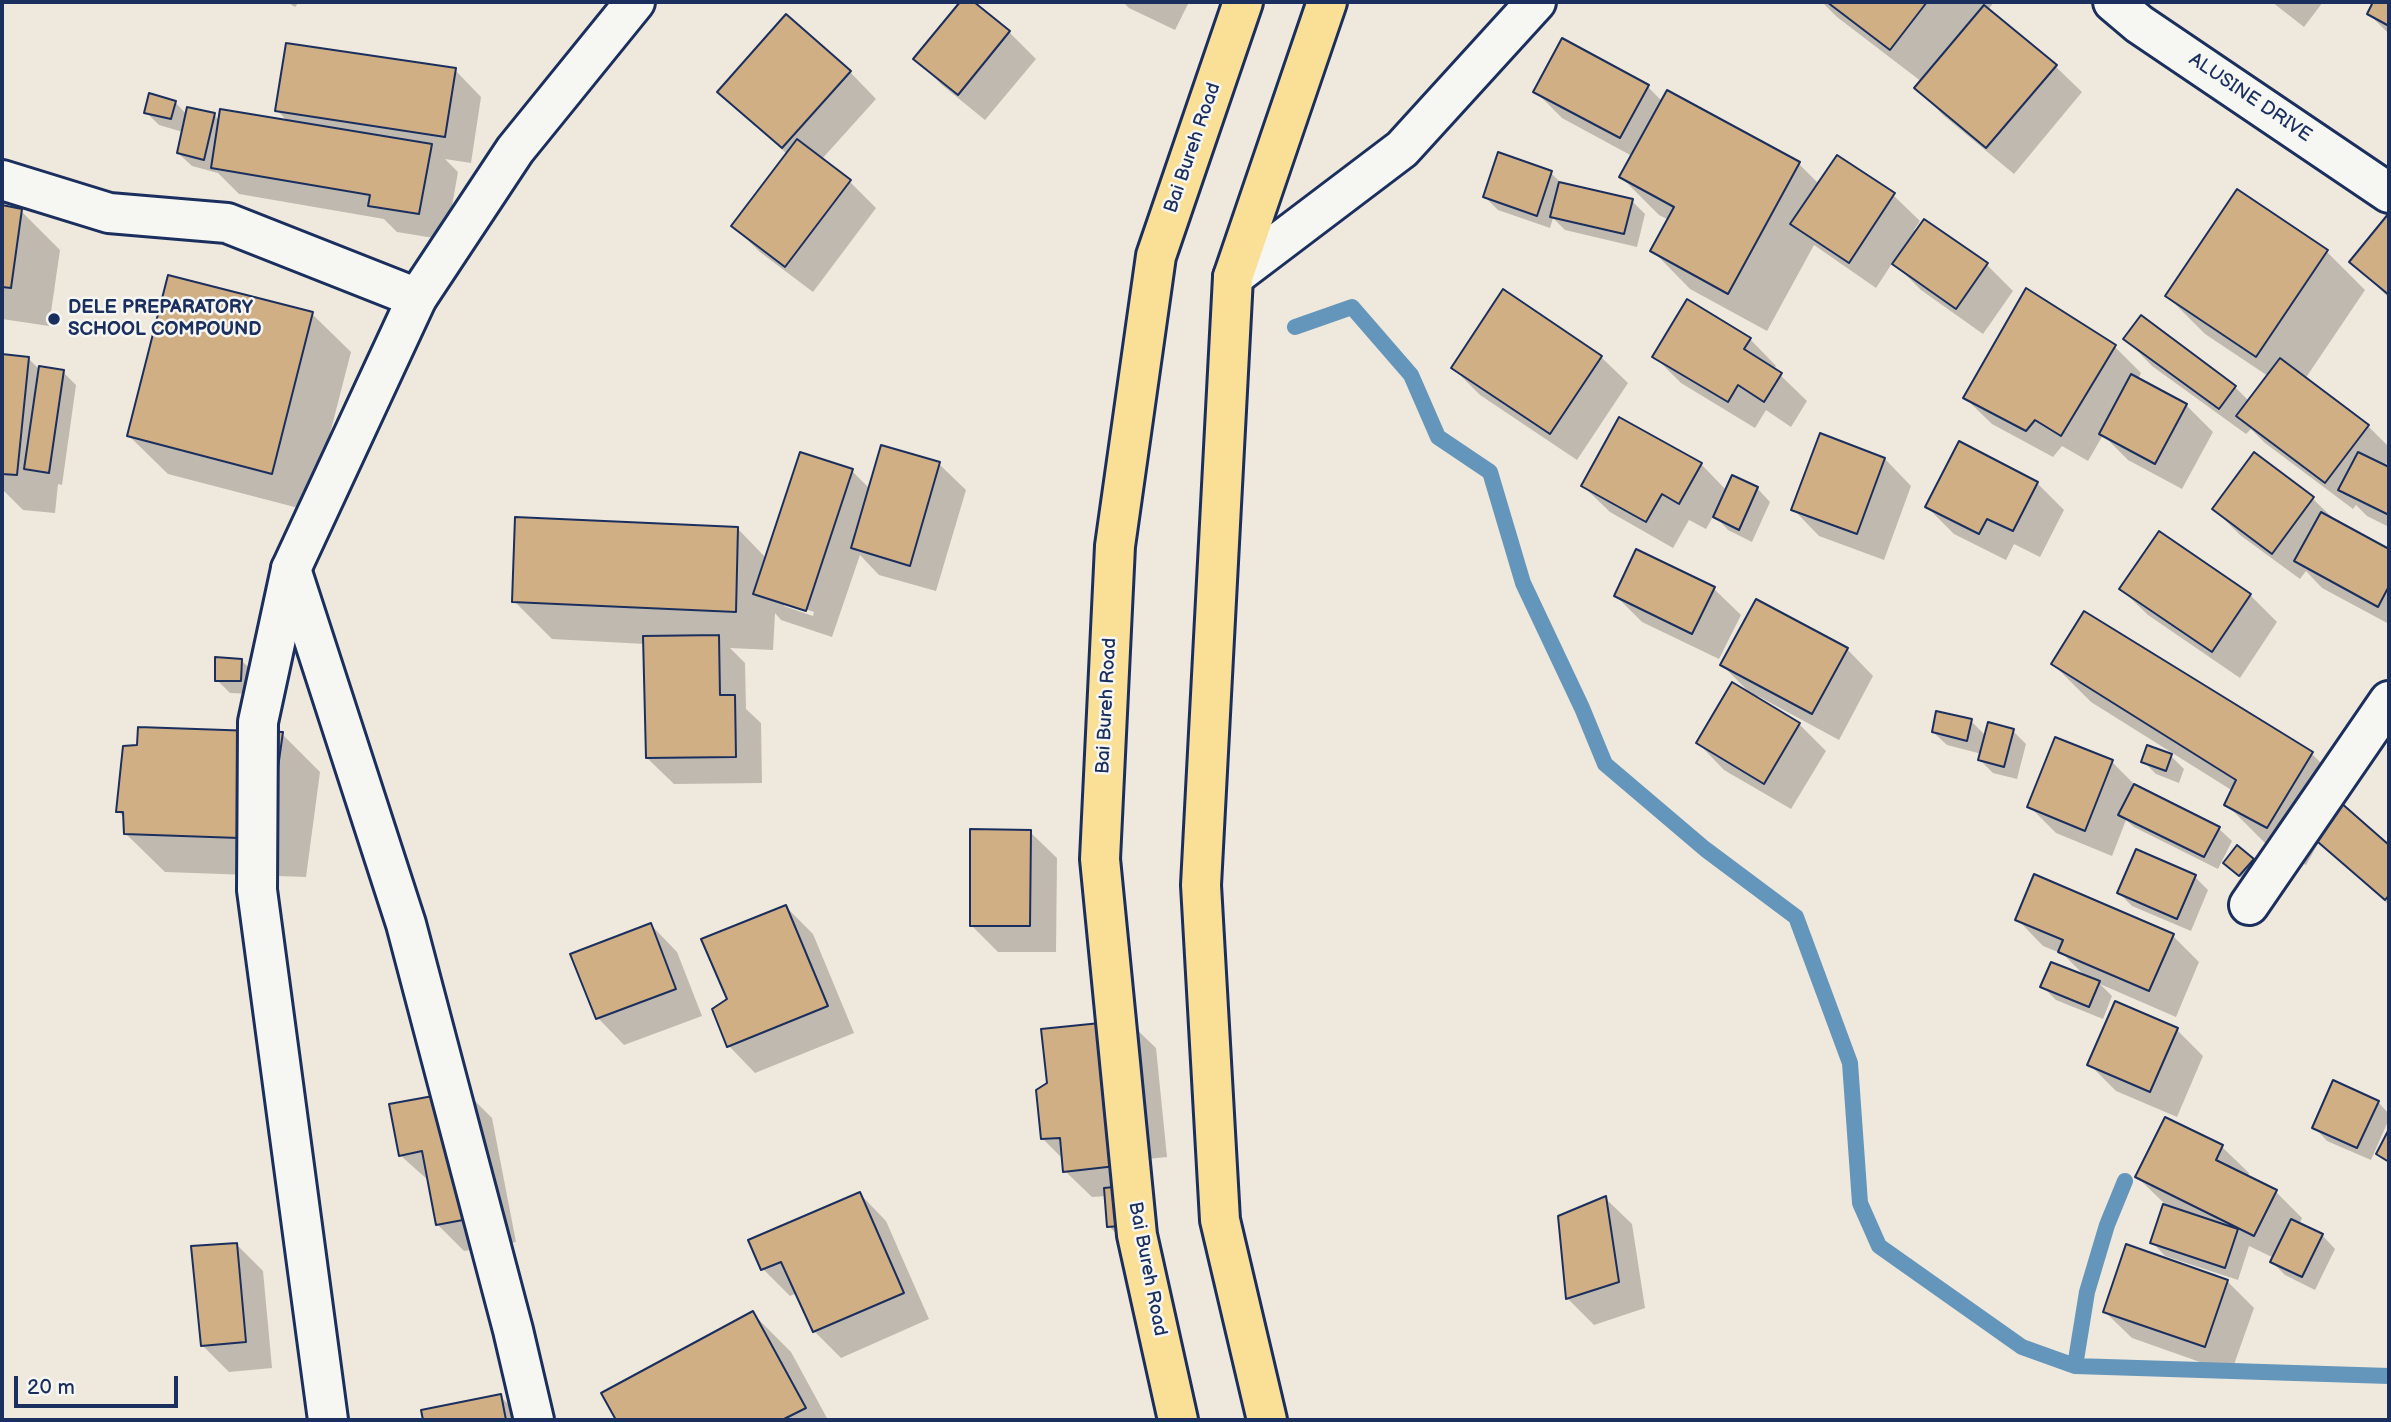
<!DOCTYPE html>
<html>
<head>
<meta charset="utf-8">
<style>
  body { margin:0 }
  #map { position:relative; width:2391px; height:1422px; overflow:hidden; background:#efe8dc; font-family:"Balsamiq Sans",sans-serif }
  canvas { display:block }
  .frame { position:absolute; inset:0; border:4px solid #1b2f5e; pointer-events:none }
  .scale { position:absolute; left:14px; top:1376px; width:164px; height:32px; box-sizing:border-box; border:4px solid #1b2f5e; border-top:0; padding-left:9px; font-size:21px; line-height:24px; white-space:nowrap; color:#1b2f5e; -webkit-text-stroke:5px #f6f6f2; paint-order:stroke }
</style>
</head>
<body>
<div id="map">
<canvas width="2391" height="1422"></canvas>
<div class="frame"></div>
<div class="scale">20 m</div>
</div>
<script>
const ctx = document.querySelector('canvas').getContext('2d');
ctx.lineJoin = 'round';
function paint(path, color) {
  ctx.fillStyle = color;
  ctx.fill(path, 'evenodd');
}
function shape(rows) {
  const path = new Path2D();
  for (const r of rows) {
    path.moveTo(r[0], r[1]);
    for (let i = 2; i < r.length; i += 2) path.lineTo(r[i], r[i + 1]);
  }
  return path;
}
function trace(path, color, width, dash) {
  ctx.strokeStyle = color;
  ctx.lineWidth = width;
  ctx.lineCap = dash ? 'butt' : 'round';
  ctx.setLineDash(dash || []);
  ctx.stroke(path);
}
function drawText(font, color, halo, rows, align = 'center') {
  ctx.font = font + ' "Balsamiq Sans",sans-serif';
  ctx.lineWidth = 5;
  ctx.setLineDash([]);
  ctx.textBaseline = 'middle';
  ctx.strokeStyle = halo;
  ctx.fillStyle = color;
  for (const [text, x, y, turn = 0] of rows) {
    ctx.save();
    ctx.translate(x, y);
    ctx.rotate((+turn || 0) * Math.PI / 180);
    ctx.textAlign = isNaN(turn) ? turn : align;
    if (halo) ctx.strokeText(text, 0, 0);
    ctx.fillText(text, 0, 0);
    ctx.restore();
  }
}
paint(shape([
  [287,2,299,2,295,7],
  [962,2,971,2,1009,32,1036,59,985,120,942,85,916,59],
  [1123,2,1189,2,1175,30,1129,8],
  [1822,2,1994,2,1988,10,2055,66,2082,92,2014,174,1943,115,1917,88,1922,82,1837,17],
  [2272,2,2323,2,2304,27],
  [2375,2,2389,2,2389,34,2369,14],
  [455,70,481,97,471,163,445,159,458,172,446,240,397,232,384,219,239,194,218,173,192,166,178,153,183,132,159,125,146,112,175,102,187,115,214,115,220,121,288,122,277,110],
  [850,72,876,99,821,160,850,182,876,208,813,292,760,252,733,226,787,154,720,92],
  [1648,87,1662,101,1799,164,1819,184,1893,195,1920,221,1914,230,1987,265,2013,291,1983,334,1921,290,1893,262,1876,288,1814,245,1767,331,1690,289,1652,250,1669,220,1659,215,1621,177,1632,156,1562,118,1535,91],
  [1551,173,1563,185,1632,201,1645,214,1637,247,1565,230,1553,218,1550,228,1498,210,1485,197],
  [2,207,21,211,60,250,49,326,2,319],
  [2389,215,2389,298,2351,261],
  [2327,252,2365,290,2305,379,2368,426,2389,447,2389,460,2384,467,2389,469,2389,527,2367,516,2356,505,2353,509,2265,443,2251,429,2246,434,2152,366,2126,339,2142,318,2235,387,2249,401,2268,376,2205,334,2167,296],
  [312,314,351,352,310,511,168,474,129,436],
  [1750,339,1776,366,1774,369,1807,401,1791,427,1766,410,1755,428,1681,383,1655,357],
  [2115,347,2141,373,2138,379,2186,405,2213,432,2182,489,2128,460,2103,435,2088,461,2062,446,2053,457,1992,424,1965,398],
  [2,356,28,358,40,370,63,372,76,385,62,485,58,484,55,513,23,510,2,489],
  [1601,357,1628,383,1577,460,1480,395,1453,368],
  [2254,455,2313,499,2338,523,2389,551,2389,624,2322,588,2306,571,2300,579,2240,535,2214,509],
  [1885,459,1911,486,1884,560,1819,536,1793,509],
  [939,464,966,490,936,591,879,575,860,555,832,637,781,620,775,613,773,650,730,648,745,663,746,709,761,723,762,783,674,784,647,758,645,644,552,639,514,601,738,529,766,558,852,471,870,489],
  [784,602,814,612,813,616,784,606],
  [1701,464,1727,491,1757,488,1770,502,1752,542,1728,530,1714,515,1706,529,1689,520,1673,548,1610,512,1583,486],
  [2037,483,2064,510,2040,557,2014,544,2006,560,1954,534,1927,507],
  [2159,534,2250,595,2277,622,2240,678,2148,615,2121,589],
  [1714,589,1741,615,1719,659,1642,622,1616,596],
  [1847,649,1873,676,1839,740,1758,696,1756,699,1799,724,1826,751,1791,809,1724,770,1698,743,1753,696,1722,665],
  [242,661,255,674,254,694,230,693,217,680],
  [2053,664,2311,753,2350,792,2341,806,2389,847,2389,905,2319,842,2306,865,2265,843,2226,804,2233,791,2091,702],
  [1971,721,1986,736,2013,731,2026,744,2017,779,1993,773,1980,760,1982,754,1947,745,1933,732],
  [282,734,320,772,306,877,165,872,126,834,125,818,118,811],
  [2056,740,2112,762,2138,788,2218,828,2232,841,2218,869,2134,827,2126,820,2112,856,2056,833,2029,806],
  [2171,756,2184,769,2179,783,2156,774,2143,761],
  [1030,832,1057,858,1056,952,998,952,971,925],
  [2253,860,2266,873,2253,888,2225,863],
  [2195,877,2208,890,2191,931,2132,906,2119,893],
  [786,907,813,934,854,1033,755,1073,729,1046,729,999],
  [2017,919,2173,936,2199,962,2176,1017,2100,984,2112,996,2103,1019,2056,1000,2043,987,2087,978,2063,954,2043,946],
  [651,925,677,952,702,1016,624,1045,598,1018,573,955],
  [1129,1022,1156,1048,1167,1157,1148,1159,1148,1191,1155,1199,1159,1236,1122,1240,1109,1226,1107,1196,1092,1197,1065,1171,1064,1160,1043,1139,1049,1084],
  [2177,1030,2203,1056,2177,1117,2116,1091,2090,1065],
  [466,1092,492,1118,516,1242,464,1251,437,1224,429,1181,400,1155],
  [2378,1102,2389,1114,2389,1119,2371,1160,2327,1141,2314,1127],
  [2222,1147,2249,1173,2247,1178,2276,1192,2302,1218,2300,1223,2322,1235,2335,1249,2315,1290,2285,1275,2272,1262,2274,1258,2249,1246,2238,1280,2165,1256,2152,1242,2165,1204,2137,1177],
  [860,1194,886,1221,929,1319,841,1358,814,1331,797,1293,790,1296,763,1269],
  [1605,1198,1632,1224,1645,1308,1594,1325,1567,1298],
  [236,1244,263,1271,272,1368,229,1372,202,1345],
  [2227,1281,2254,1308,2231,1373,2132,1338,2105,1312],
  [753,1314,791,1352,828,1420,618,1420,604,1394],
  [500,1396,524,1420,425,1420,423,1411]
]), '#0003');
trace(shape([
  [1295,327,1352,307,1411,375,1438,437,1490,472,1523,583,1582,708,1605,764,1705,849,1796,917,1850,1063,1860,1203,1879,1246,2022,1347,2075,1366,2389,1376],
  [2075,1366,2087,1292,2107,1225,2125,1181]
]), '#6495ba', 16);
const building = shape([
  [960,2,974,2,1010,31,958,95,913,59,960,2],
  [1827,2,1927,2,1890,50,1827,2],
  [2373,2,2389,2,2389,26,2367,14,2373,2],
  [1984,5,2057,65,1986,148,1914,88,1984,5],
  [786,14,851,71,782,148,717,92,786,14],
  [1562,38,1649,85,1620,138,1533,92,1562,38],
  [286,43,456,68,445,137,275,111,286,43],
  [1667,90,1800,162,1728,294,1650,251,1674,207,1619,177,1667,90],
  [149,93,176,101,171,119,144,113,149,93],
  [187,107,215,113,204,160,177,153,187,107],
  [220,109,432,144,419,214,368,206,370,195,211,168,220,109],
  [797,139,851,180,785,267,731,226,797,139],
  [1498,152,1552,171,1537,216,1483,197,1498,152],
  [1837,155,1895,193,1849,263,1790,224,1837,155],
  [1559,182,1633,199,1624,234,1550,217,1559,182],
  [2237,189,2328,250,2256,357,2165,296,2237,189],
  [2,205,22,209,11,288,2,287,2,205],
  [2389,213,2389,295,2349,262,2389,213],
  [1924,219,1988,263,1956,309,1892,264,1924,219],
  [168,275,313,312,272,474,127,436,168,275],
  [2026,288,2116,345,2061,436,2035,420,2026,431,1963,398,2026,288],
  [1503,289,1602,356,1550,434,1451,368,1503,289],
  [1687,299,1751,338,1744,349,1782,373,1764,402,1738,385,1728,402,1652,357,1687,299],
  [2141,315,2236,386,2219,409,2123,339,2141,315],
  [2,354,29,357,17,475,2,474,2,354],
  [2280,358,2369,425,2325,483,2236,416,2280,358],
  [39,366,64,370,49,473,24,469,39,366],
  [2131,374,2187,404,2155,464,2099,434,2131,374],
  [1619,417,1702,463,1679,504,1662,494,1646,522,1581,486,1619,417],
  [1820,433,1885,458,1857,534,1791,510,1820,433],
  [1959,441,2038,482,2013,531,1987,519,1979,534,1925,507,1959,441],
  [881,445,940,462,910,566,851,548,881,445],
  [800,452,853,469,806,611,753,594,800,452],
  [2254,452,2314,497,2272,554,2212,509,2254,452],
  [2358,452,2389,467,2389,515,2338,490,2358,452],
  [1732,475,1758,487,1739,530,1713,517,1732,475],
  [2321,512,2389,549,2389,586,2378,607,2294,561,2321,512],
  [515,517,738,527,736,612,512,602,515,517],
  [2159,531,2251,594,2212,652,2119,589,2159,531],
  [1636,549,1715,587,1692,634,1614,596,1636,549],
  [1756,599,1848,648,1812,714,1720,665,1756,599],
  [2084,611,2313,752,2267,828,2224,805,2236,780,2051,664,2084,611],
  [719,635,720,695,735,695,736,757,646,758,643,636,719,635],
  [215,657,242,659,241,681,215,681,215,657],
  [1732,682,1800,723,1764,784,1696,743,1732,682],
  [1936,711,1972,719,1967,741,1932,732,1936,711],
  [1988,722,2014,729,2004,767,1978,760,1988,722],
  [138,727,283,732,268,839,124,834,123,812,116,812,123,746,137,745,138,727],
  [2055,737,2113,760,2085,831,2027,807,2055,737],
  [2147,745,2172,754,2166,771,2141,762,2147,745],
  [2134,784,2220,827,2204,857,2118,815,2134,784],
  [2340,802,2389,845,2389,895,2385,900,2311,836,2340,802],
  [970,829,1031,830,1030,926,970,926,970,829],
  [2237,845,2254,859,2239,876,2223,863,2237,845],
  [2136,849,2196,875,2177,919,2117,893,2136,849],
  [2034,874,2174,934,2149,991,2058,952,2063,940,2015,920,2034,874],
  [786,905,828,1006,727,1047,712,1009,727,999,701,939,786,905],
  [651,923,676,989,596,1019,570,954,651,923],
  [2051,962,2100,981,2089,1007,2040,987,2051,962],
  [2115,1001,2178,1028,2150,1092,2087,1065,2115,1001],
  [1130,1020,1125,1165,1063,1172,1060,1138,1041,1139,1036,1090,1047,1083,1041,1029,1130,1020],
  [2333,1080,2379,1101,2357,1148,2312,1128,2333,1080],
  [466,1090,490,1215,436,1225,422,1151,399,1156,389,1104,466,1090],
  [2165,1117,2223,1145,2216,1160,2277,1190,2254,1236,2135,1177,2165,1117],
  [2389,1129,2389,1162,2376,1154,2389,1129],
  [1143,1184,1147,1224,1107,1227,1104,1188,1143,1184],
  [860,1192,904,1293,813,1332,781,1262,761,1270,748,1240,860,1192],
  [1606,1196,1619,1282,1566,1299,1558,1216,1606,1196],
  [2163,1204,2238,1229,2225,1268,2150,1243,2163,1204],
  [2291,1219,2323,1234,2302,1277,2270,1262,2291,1219],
  [237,1243,246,1342,201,1346,191,1246,237,1243],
  [2126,1244,2228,1280,2205,1347,2103,1312,2126,1244],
  [753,1311,806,1408,782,1420,616,1420,601,1393,753,1311],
  [501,1394,506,1420,423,1420,421,1410,501,1394]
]);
paint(building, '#d1af84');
trace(building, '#1b2f5e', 2);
const minor = shape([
  [2113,2,2139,24,2389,193],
  [2,180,109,213,227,223,417,298],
  [1233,277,1402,149,1536,2],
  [291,569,406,924,513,1330,534,1420],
  [2249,905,2389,701]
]);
const tertiary = shape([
  [328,1420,257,890,258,722,291,569,417,298,515,150,635,2]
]);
const trunk = shape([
  [1178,1420,1137,1235,1100,859,1115,546,1156,256,1243,2],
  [1267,1420,1220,1220,1201,885,1233,277,1327,2]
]);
trace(minor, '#1b2f5e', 44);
trace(tertiary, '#1b2f5e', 44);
trace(trunk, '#1b2f5e', 44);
trace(minor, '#f6f6f2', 38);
trace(tertiary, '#f6f6f2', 38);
trace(trunk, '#fadf96', 38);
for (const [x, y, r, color] of [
  [54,319,7,"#1b2f5e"]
]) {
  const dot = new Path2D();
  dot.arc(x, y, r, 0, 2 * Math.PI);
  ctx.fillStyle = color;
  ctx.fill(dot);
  trace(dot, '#f6f6f2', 2.5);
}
drawText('19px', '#1b2f5e', '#f6f6f2', [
  ["ALUSINE DRIVE",2250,98,34],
  ["Bai Bureh Road",1193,148,-71],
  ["Bai Bureh Road",1107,706,-87],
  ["Bai Bureh Road",1147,1269,79]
]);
drawText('bold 19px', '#1b2f5e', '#f6f6f2', [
  ["DELE PREPARATORY",68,308],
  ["SCHOOL COMPOUND",68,330]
], 'left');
</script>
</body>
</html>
